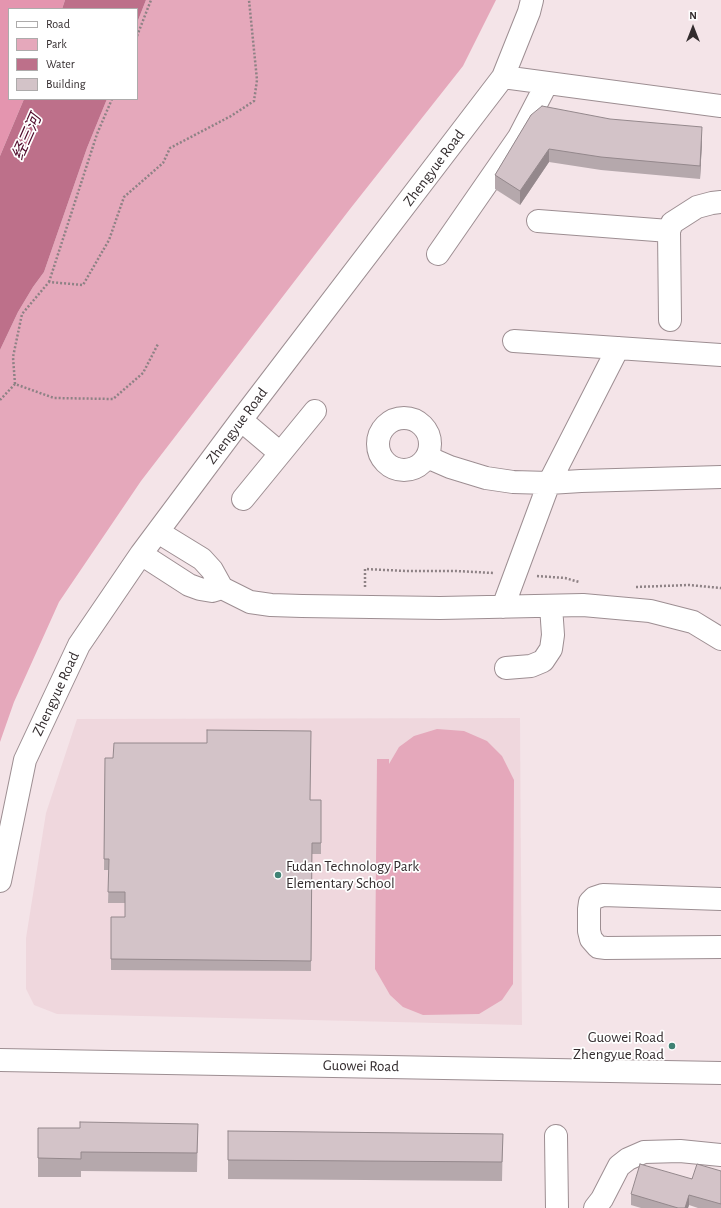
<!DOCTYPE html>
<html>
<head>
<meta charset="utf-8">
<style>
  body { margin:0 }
  #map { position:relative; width:721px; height:1208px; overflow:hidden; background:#f4e4e8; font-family:"Alegreya Sans",sans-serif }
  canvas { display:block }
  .legend { position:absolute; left:8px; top:8px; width:130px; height:92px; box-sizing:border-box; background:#fff; border:1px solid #adabab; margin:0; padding:5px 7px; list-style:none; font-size:12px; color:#332c2e }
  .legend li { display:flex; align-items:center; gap:8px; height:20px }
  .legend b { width:20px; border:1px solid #adabab }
  .north { position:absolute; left:673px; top:8px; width:40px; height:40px; -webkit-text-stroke:3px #fff; paint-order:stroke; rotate:0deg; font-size:11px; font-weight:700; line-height:16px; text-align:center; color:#332c2e }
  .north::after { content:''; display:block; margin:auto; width:14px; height:18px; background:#332c2e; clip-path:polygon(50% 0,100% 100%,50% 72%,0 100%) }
</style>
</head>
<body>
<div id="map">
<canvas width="721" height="1208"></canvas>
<ul class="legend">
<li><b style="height:5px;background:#fff"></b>Road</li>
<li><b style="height:11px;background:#e5a8bb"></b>Park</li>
<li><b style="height:11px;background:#bd708a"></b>Water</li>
<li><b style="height:11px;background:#d3c3c8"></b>Building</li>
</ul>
<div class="north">N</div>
</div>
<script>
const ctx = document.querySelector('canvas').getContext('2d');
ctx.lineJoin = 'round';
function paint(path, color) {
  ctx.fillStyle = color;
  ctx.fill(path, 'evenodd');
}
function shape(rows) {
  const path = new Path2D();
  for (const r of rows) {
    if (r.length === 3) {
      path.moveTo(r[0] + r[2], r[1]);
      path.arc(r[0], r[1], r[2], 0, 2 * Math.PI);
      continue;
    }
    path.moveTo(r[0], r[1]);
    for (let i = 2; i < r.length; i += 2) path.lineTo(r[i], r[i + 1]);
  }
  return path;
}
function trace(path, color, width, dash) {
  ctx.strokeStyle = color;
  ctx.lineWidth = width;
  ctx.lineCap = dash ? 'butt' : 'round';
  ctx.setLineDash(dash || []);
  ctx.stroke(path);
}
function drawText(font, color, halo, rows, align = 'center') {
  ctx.font = font + ' "Alegreya Sans","Noto Sans SC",sans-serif';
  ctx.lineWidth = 3.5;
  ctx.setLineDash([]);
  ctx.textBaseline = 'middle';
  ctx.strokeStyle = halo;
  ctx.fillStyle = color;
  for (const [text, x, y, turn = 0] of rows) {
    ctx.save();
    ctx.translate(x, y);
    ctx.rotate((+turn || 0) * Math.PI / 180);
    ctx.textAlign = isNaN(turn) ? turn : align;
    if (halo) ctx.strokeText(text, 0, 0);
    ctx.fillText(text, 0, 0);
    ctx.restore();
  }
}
paint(shape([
  [520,718,522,1025,57,1014,34,1005,26,989,26,938,46,813,77,719]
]), '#efd7dd');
paint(shape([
  [146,0,496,0,463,66,350,209,141,481,59,602,14,702,0,742,0,350,18,312,33,287,44,272,87,148,107,99,137,99,137,23],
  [437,729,464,731,487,741,502,756,514,780,513,984,502,1000,479,1014,423,1015,403,1007,390,995,375,969,377,759,389,759,389,764,399,747,414,736]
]), '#e5a8bb');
paint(shape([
  [0,0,65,0,62,9,9,9,9,99,24,99,0,156]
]), '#e495af');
paint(shape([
  [65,0,146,0,137,23,137,9,62,9],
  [24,99,107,99,87,148,44,272,33,287,18,312,0,350,0,156]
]), '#bd708a');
const minor = shape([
  [503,77,721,106],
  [538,221,669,231],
  [438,254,519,137,547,83],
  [670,320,669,231,672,223,697,207,712,203,721,202],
  [514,341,721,355],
  [404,444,26],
  [241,420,280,453],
  [427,457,450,467,486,478,513,482,549,483,581,481,721,477],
  [243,499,315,411],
  [158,532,202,559,212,570,222,588,250,602,271,605,302,606,440,608,583,605,650,611,693,622,721,639],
  [141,554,189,585,200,589,212,591,222,588],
  [503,607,549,483,618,348],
  [506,668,531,666,543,661,551,649,553,635,551,606],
  [0,881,25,760,79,645,141,554,241,420,503,77,529,12,532,0],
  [721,899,603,895,594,898,590,902,589,909,589,931,591,939,598,947,606,948,721,947],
  [0,1060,721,1073],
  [556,1136,557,1208],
  [595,1208,602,1199,619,1166,628,1159,644,1152,680,1151,721,1155]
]);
trace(minor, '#9d8e92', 24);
trace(shape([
  [137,36,151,0],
  [49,282,97,134,112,99],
  [15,384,13,357,22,314,49,282,83,285,109,240,124,197,163,163,170,148,231,116,254,101,257,80,249,0],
  [0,400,15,384,54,398,113,399,143,373,158,344],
  [537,576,565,578,579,582],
  [365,587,365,569,406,571,456,571,494,573],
  [636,587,689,585,721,588]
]), '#8e8285', 2.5, [2, 2]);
trace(minor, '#fff', 22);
paint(shape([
  [531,115,702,141,700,179,601,170,549,162,520,205,495,189,495,175],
  [105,758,113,758,310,800,321,800,321,854,312,854,311,971,111,970,111,917,125,917,125,903,108,903,109,870,104,870],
  [198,1124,197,1172,81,1171,81,1177,38,1177,38,1128,80,1128],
  [228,1131,503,1134,502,1181,228,1179],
  [721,1171,721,1208,698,1208,689,1205,688,1208,641,1208,631,1205,631,1194]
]), '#b5a8ac');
paint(shape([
  [702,127,702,141,700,179,700,166],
  [549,149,549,162,520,205,520,191],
  [689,1195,689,1205,688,1208,685,1208]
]), '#94888c');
const building = shape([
  [542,106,610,119,702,127,700,166,601,157,549,149,520,191,495,175,531,115,542,106],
  [207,730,311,731,310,800,321,800,321,843,312,843,311,961,111,959,111,917,125,917,125,892,108,892,109,859,104,859,105,758,113,758,114,743,207,743,207,730],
  [80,1122,198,1124,197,1153,81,1152,81,1159,38,1158,38,1128,80,1128,80,1122],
  [228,1131,503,1134,502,1162,228,1160,228,1131],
  [640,1164,692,1179,697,1164,721,1171,721,1204,689,1195,685,1208,678,1208,631,1194,640,1164]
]);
paint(building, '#d3c3c8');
trace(building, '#94888c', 1);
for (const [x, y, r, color] of [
  [278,875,4,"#3f8274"],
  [672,1046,4,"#3f8274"]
]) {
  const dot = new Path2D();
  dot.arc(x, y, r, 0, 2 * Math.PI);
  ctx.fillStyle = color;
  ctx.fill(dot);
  trace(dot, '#fff', 1.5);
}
drawText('15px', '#332c2e', '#fff', [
  ["Zhengyue Road",434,168,-53],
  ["Zhengyue Road",237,426,-53],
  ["Zhengyue Road",56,694,-65],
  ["Guowei Road",361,1066,1]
]);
drawText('15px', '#332c2e', '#fff', [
  ["Fudan Technology Park",286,866],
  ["Elementary School",286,883],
  ["Guowei Road",664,1037,"right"],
  ["Zhengyue Road",664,1054,"right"]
], 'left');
drawText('italic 16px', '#4d0628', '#fff', [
  ["经三河",27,137,-66]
]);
</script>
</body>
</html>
